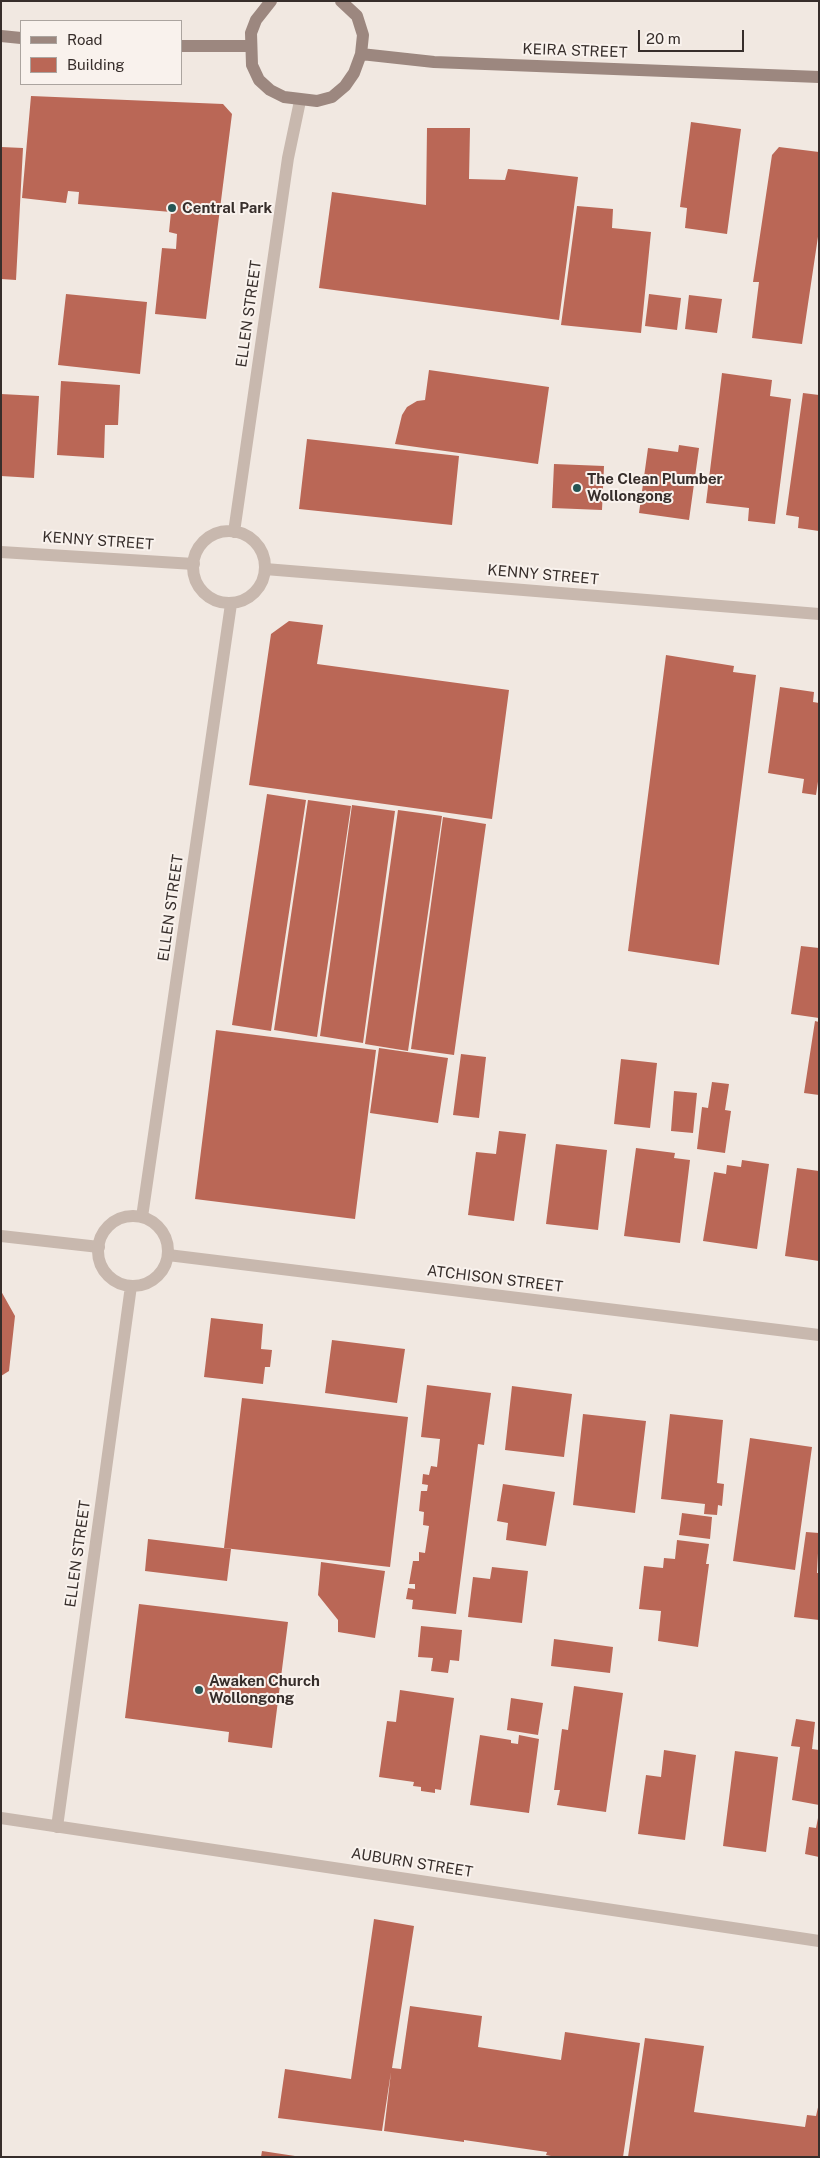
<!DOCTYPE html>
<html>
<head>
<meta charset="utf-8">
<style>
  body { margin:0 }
  #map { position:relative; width:820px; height:2158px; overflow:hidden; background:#f1e8e1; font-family:"Public Sans",sans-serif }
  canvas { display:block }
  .frame { position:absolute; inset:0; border:2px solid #372e2b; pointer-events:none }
  .legend { position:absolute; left:20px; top:20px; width:162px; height:65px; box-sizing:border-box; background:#f9f2ed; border:1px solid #aba49f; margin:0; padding:6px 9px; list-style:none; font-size:15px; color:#372e2b }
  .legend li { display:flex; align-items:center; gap:10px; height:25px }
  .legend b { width:25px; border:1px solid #aba49f }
  .scale { position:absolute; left:638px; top:30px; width:106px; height:22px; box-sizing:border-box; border:2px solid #372e2b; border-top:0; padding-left:6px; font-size:15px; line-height:18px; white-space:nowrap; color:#372e2b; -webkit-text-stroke:4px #f9f2ed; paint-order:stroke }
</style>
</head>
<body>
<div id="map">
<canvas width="820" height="2158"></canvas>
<div class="frame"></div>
<ul class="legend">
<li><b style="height:6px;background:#9c877f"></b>Road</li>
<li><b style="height:14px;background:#ba6756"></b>Building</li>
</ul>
<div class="scale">20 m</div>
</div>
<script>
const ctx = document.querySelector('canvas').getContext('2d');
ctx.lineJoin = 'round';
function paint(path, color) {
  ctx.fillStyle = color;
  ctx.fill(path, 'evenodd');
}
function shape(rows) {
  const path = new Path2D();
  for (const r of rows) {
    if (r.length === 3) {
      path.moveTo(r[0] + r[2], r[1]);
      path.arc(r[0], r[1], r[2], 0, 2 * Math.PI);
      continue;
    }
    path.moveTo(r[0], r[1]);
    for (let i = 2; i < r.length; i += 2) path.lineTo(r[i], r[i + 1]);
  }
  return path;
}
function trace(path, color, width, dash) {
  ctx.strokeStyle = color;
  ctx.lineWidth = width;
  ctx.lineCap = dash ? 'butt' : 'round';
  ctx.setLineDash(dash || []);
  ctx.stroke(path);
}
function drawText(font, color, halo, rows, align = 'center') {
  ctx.font = font + ' "Public Sans",sans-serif';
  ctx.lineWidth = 4;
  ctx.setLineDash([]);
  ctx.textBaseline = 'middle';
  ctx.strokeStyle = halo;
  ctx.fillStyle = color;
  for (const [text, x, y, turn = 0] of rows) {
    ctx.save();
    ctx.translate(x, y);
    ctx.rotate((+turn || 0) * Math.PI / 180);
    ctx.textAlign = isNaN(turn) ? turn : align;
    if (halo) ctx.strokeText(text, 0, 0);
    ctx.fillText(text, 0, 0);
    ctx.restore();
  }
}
paint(shape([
  [31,96,223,104,232,114,206,319,155,314,162,248,176,249,177,234,169,232,171,212,78,204,79,192,68,191,66,203,22,198],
  [691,122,741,129,727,234,685,228,687,208,680,207],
  [427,128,470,128,469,179,505,180,508,169,578,177,559,320,319,288,332,192,426,205],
  [1,147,23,148,16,280,1,279],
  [779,147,819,152,819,230,802,344,752,338,759,282,753,282,772,155],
  [577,206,613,209,612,228,651,232,641,333,561,325],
  [66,294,147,302,140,374,58,365],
  [649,294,681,298,677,330,645,326],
  [689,295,722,299,717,333,685,329],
  [429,370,549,387,538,464,395,444,402,415,407,407,417,401,425,400],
  [722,373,772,380,770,396,791,399,775,524,748,521,749,508,706,503],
  [61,381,120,385,118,425,105,425,104,458,57,455],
  [803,393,819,395,819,531,798,528,799,517,786,515],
  [1,394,39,396,34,478,1,476],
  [307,439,459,456,452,525,299,509],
  [679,445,699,448,689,520,639,513,648,448,678,452],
  [554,464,604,466,602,510,552,508],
  [289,621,323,625,317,664,509,690,492,819,249,785,271,634],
  [666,655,734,666,733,672,756,675,719,965,628,951],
  [780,687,814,692,813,702,819,703,819,775,816,795,802,793,804,779,768,773],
  [267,794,306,800,271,1031,232,1025],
  [308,800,351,806,317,1037,274,1030],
  [352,805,395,811,363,1043,320,1036],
  [398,810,442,816,408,1051,365,1044],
  [443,817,486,824,454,1055,411,1049],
  [801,946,819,948,819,1018,791,1014],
  [815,1021,819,1022,819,1095,804,1093],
  [216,1030,376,1050,355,1219,195,1199],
  [379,1048,448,1058,438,1123,370,1113],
  [461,1054,486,1057,479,1118,453,1115],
  [621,1059,657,1063,650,1128,614,1124],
  [712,1082,729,1084,725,1110,731,1111,725,1153,697,1149,702,1107,708,1108],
  [674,1091,697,1093,693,1133,671,1131],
  [499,1131,526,1134,514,1221,468,1215,476,1152,496,1154],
  [556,1144,607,1150,598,1230,546,1224],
  [636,1148,675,1153,674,1158,690,1160,680,1243,624,1236],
  [742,1160,769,1164,757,1249,703,1241,714,1172,726,1174,727,1165,741,1167],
  [797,1168,819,1171,819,1261,785,1256],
  [1,1291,15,1316,9,1371,1,1376],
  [211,1318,263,1324,261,1349,272,1350,270,1367,265,1367,263,1384,204,1377],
  [332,1340,405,1349,397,1403,325,1393],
  [427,1385,491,1393,484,1445,478,1444,456,1614,412,1609,413,1600,406,1599,408,1588,415,1589,415,1584,409,1584,413,1561,419,1561,419,1552,425,1553,429,1526,423,1525,424,1512,419,1511,421,1491,427,1491,428,1485,422,1484,423,1474,429,1475,431,1466,437,1467,440,1439,421,1437],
  [512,1386,572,1394,564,1457,505,1450],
  [242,1398,408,1417,390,1567,224,1548],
  [583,1414,646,1421,635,1513,573,1505],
  [670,1414,723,1420,717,1483,724,1484,722,1506,718,1505,717,1515,704,1514,705,1504,661,1499],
  [750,1438,812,1447,795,1570,733,1561],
  [503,1484,555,1492,546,1546,506,1540,508,1523,497,1521],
  [682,1513,712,1517,710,1539,679,1535],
  [806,1532,819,1533,817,1573,819,1573,819,1620,794,1617],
  [148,1539,231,1549,227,1581,145,1571],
  [677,1540,709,1544,706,1564,709,1564,698,1647,658,1641,661,1611,639,1609,644,1566,663,1568,664,1558,675,1559],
  [321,1562,385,1571,375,1638,338,1632,338,1620,318,1595],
  [492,1567,528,1571,522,1623,468,1617,473,1577,490,1579],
  [139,1604,288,1622,272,1748,228,1742,229,1732,125,1718],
  [421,1626,462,1630,459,1661,450,1660,448,1673,431,1671,433,1658,418,1657],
  [554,1639,613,1647,610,1673,551,1666],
  [574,1686,623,1693,606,1812,557,1805,560,1790,554,1790,562,1729,568,1730],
  [400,1690,454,1698,441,1790,435,1789,435,1793,421,1791,421,1787,413,1786,414,1782,379,1777,387,1721,396,1722],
  [511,1698,543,1703,538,1735,507,1730],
  [796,1719,815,1722,812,1749,819,1750,819,1805,792,1800,800,1747,791,1746],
  [480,1735,511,1740,511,1743,518,1744,519,1735,539,1739,529,1813,470,1805],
  [664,1750,696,1755,685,1840,638,1834,646,1775,661,1777],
  [735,1751,778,1757,766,1852,723,1846],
  [818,1818,819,1857,805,1854,809,1827,816,1828],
  [374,1919,414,1926,392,2068,401,2069,410,2006,482,2016,478,2047,561,2060,565,2032,640,2043,623,2157,556,2157,546,2155,547,2152,464,2140,464,2142,384,2131,391,2072,382,2131,278,2118,285,2069,351,2079],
  [645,2038,704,2046,694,2112,805,2127,807,2115,816,2116,819,2103,819,2157,628,2157],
  [262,2151,295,2156,295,2157,261,2157]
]), '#ba6756');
trace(shape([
  [1,552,194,564],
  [265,569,819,614],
  [1,1236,99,1247],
  [168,1255,819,1335]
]), '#c8b8ae', 12);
trace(shape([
  [229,567,36],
  [234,532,288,158,300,101],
  [133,1251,35],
  [142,1217,231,604],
  [1,1818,819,1941],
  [57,1827,131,1286]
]), '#c8b8ae', 12);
trace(shape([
  [271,1,256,20,251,33,252,65,259,80,270,90,284,97,317,101,332,97,345,86,354,73,361,54,363,35,357,16,341,1],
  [1,36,21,38],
  [181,46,251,46],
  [361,54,434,62,819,77]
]), '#9c877f', 12);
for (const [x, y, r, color] of [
  [172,208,5,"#255554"],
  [577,488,5,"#255554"],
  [199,1690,5,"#255554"]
]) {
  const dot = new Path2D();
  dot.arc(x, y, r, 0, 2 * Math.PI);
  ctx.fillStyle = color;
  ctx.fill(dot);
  trace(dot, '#f9f2ed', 2);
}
drawText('15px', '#372e2b', '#f9f2ed', [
  ["KEIRA STREET",575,51,2],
  ["ELLEN STREET",249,314,-82],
  ["KENNY STREET",98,541,4],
  ["KENNY STREET",543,575,5],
  ["ELLEN STREET",171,908,-82],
  ["ATCHISON STREET",495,1279,7],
  ["ELLEN STREET",78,1554,-82],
  ["AUBURN STREET",412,1863,9]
]);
drawText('bold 15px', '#372e2b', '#f9f2ed', [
  ["Central Park",182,208],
  ["The Clean Plumber",587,479],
  ["Wollongong",587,496],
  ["Awaken Church",209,1681],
  ["Wollongong",209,1698]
], 'left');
</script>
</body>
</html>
